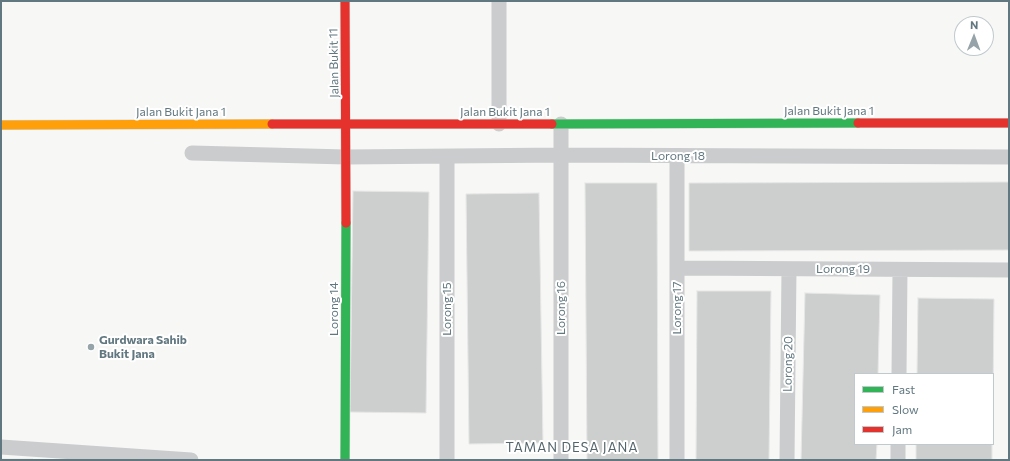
<!DOCTYPE html>
<html>
<head>
<meta charset="utf-8">
<style>
  body { margin:0 }
  #map { position:relative; width:1010px; height:461px; overflow:hidden; background:#f7f7f6; font-family:Commissioner,sans-serif }
  canvas { display:block }
  .frame { position:absolute; inset:0; border:2px solid #627880; pointer-events:none }
  .legend { position:absolute; left:854px; top:373px; width:140px; height:72px; box-sizing:border-box; background:#fff; border:1px solid #c0c9cc; margin:0; padding:5px 7px; list-style:none; font-size:12px; color:#627880 }
  .legend li { display:flex; align-items:center; gap:8px; height:20px }
  .legend b { width:20px; border:1px solid #c0c9cc }
  .north { position:absolute; left:954px; top:16px; width:40px; height:40px; box-sizing:border-box; background:#fff; border:1px solid #c0c9cc; border-radius:50%; rotate:1deg; font-size:11px; font-weight:700; line-height:16px; text-align:center; color:#627880 }
  .north::after { content:''; display:block; margin:auto; width:14px; height:18px; background:#96a4a9; clip-path:polygon(50% 0,100% 100%,50% 72%,0 100%) }
</style>
</head>
<body>
<div id="map">
<canvas width="1010" height="461"></canvas>
<div class="frame"></div>
<ul class="legend">
<li><b style="height:5px;background:#30b455"></b>Fast</li>
<li><b style="height:5px;background:#ff9f0a"></b>Slow</li>
<li><b style="height:5px;background:#e5322d"></b>Jam</li>
</ul>
<div class="north">N</div>
</div>
<script>
const ctx = document.querySelector('canvas').getContext('2d');
ctx.lineJoin = 'round';
function paint(path, color) {
  ctx.fillStyle = color;
  ctx.fill(path, 'evenodd');
}
function shape(rows) {
  const path = new Path2D();
  for (const r of rows) {
    path.moveTo(r[0], r[1]);
    for (let i = 2; i < r.length; i += 2) path.lineTo(r[i], r[i + 1]);
  }
  return path;
}
function trace(path, color, width, dash) {
  ctx.strokeStyle = color;
  ctx.lineWidth = width;
  ctx.lineCap = dash ? 'butt' : 'round';
  ctx.setLineDash(dash || []);
  ctx.stroke(path);
}
function drawText(font, color, halo, rows, align = 'center') {
  ctx.font = font + ' Commissioner,sans-serif';
  ctx.lineWidth = 4;
  ctx.setLineDash([]);
  ctx.textBaseline = 'middle';
  ctx.strokeStyle = halo;
  ctx.fillStyle = color;
  for (const [text, x, y, turn = 0] of rows) {
    ctx.save();
    ctx.translate(x, y);
    ctx.rotate((+turn || 0) * Math.PI / 180);
    ctx.textAlign = isNaN(turn) ? turn : align;
    if (halo) ctx.strokeText(text, 0, 0);
    ctx.fillText(text, 0, 0);
    ctx.restore();
  }
}
const building = shape([
  [1009,182,1009,250,689,251,689,183,1009,182],
  [585,183,657,183,658,460,587,460,585,183],
  [353,191,429,192,426,413,350,412,353,191],
  [539,193,543,443,469,444,466,194,539,193],
  [697,291,771,291,769,460,696,460,697,291],
  [805,293,880,295,878,374,855,374,855,444,877,444,876,460,801,460,805,293],
  [918,298,994,299,993,399,993,374,917,374,918,298],
  [916,444,992,444,992,460,916,460,916,444],
  [1,459,33,459,33,460,1,460,1,459]
]);
paint(building, '#cdcfcf');
trace(building, '#e6e6e6', 1);
const fast = shape([
  [552,124,858,123],
  [345,460,346,223]
]);
const slow = shape([
  [1,125,272,124]
]);
const jam = shape([
  [345,1,346,223],
  [858,123,1009,123],
  [272,124,552,124]
]);
trace(fast, '#d2d4d4', 10);
trace(slow, '#d2d4d4', 10);
trace(jam, '#d2d4d4', 10);
trace(shape([
  [499,1,499,124],
  [192,153,346,157,562,155,1009,157],
  [677,156,677,460],
  [447,157,447,460],
  [677,268,1009,270],
  [899,374,900,270],
  [1,447,191,460],
  [561,460,561,124],
  [787,460,789,269],
  [898,460,898,444]
]), '#cbcccd', 15);
trace(fast, '#30b455', 9);
trace(slow, '#ff9f0a', 9);
trace(jam, '#e5322d', 9);
for (const [x, y, r, color] of [
  [91,347,4,"#96a4a9"]
]) {
  const dot = new Path2D();
  dot.arc(x, y, r, 0, 2 * Math.PI);
  ctx.fillStyle = color;
  ctx.fill(dot);
  trace(dot, '#fff', 1.5);
}
drawText('12px', '#627880', '#fff', [
  ["Jalan Bukit 11",334,63,-91],
  ["Jalan Bukit Jana 1",829,111],
  ["Jalan Bukit Jana 1",181,112],
  ["Jalan Bukit Jana 1",505,112],
  ["Lorong 18",678,156],
  ["Lorong 19",843,269],
  ["Lorong 16",561,308,-90],
  ["Lorong 17",677,308,-90],
  ["Lorong 14",334,309,-90],
  ["Lorong 15",447,309,-90],
  ["Lorong 20",788,364,-89]
]);
drawText('bold 12px', '#627880', '#fff', [
  ["Gurdwara Sahib",99,340],
  ["Bukit Jana",99,354]
], 'left');
ctx.letterSpacing = '1px';
drawText('13px', '#54646b', '#fff', [
  ["TAMAN DESA JANA",572,448]
]);
ctx.letterSpacing = '0px';
</script>
</body>
</html>
